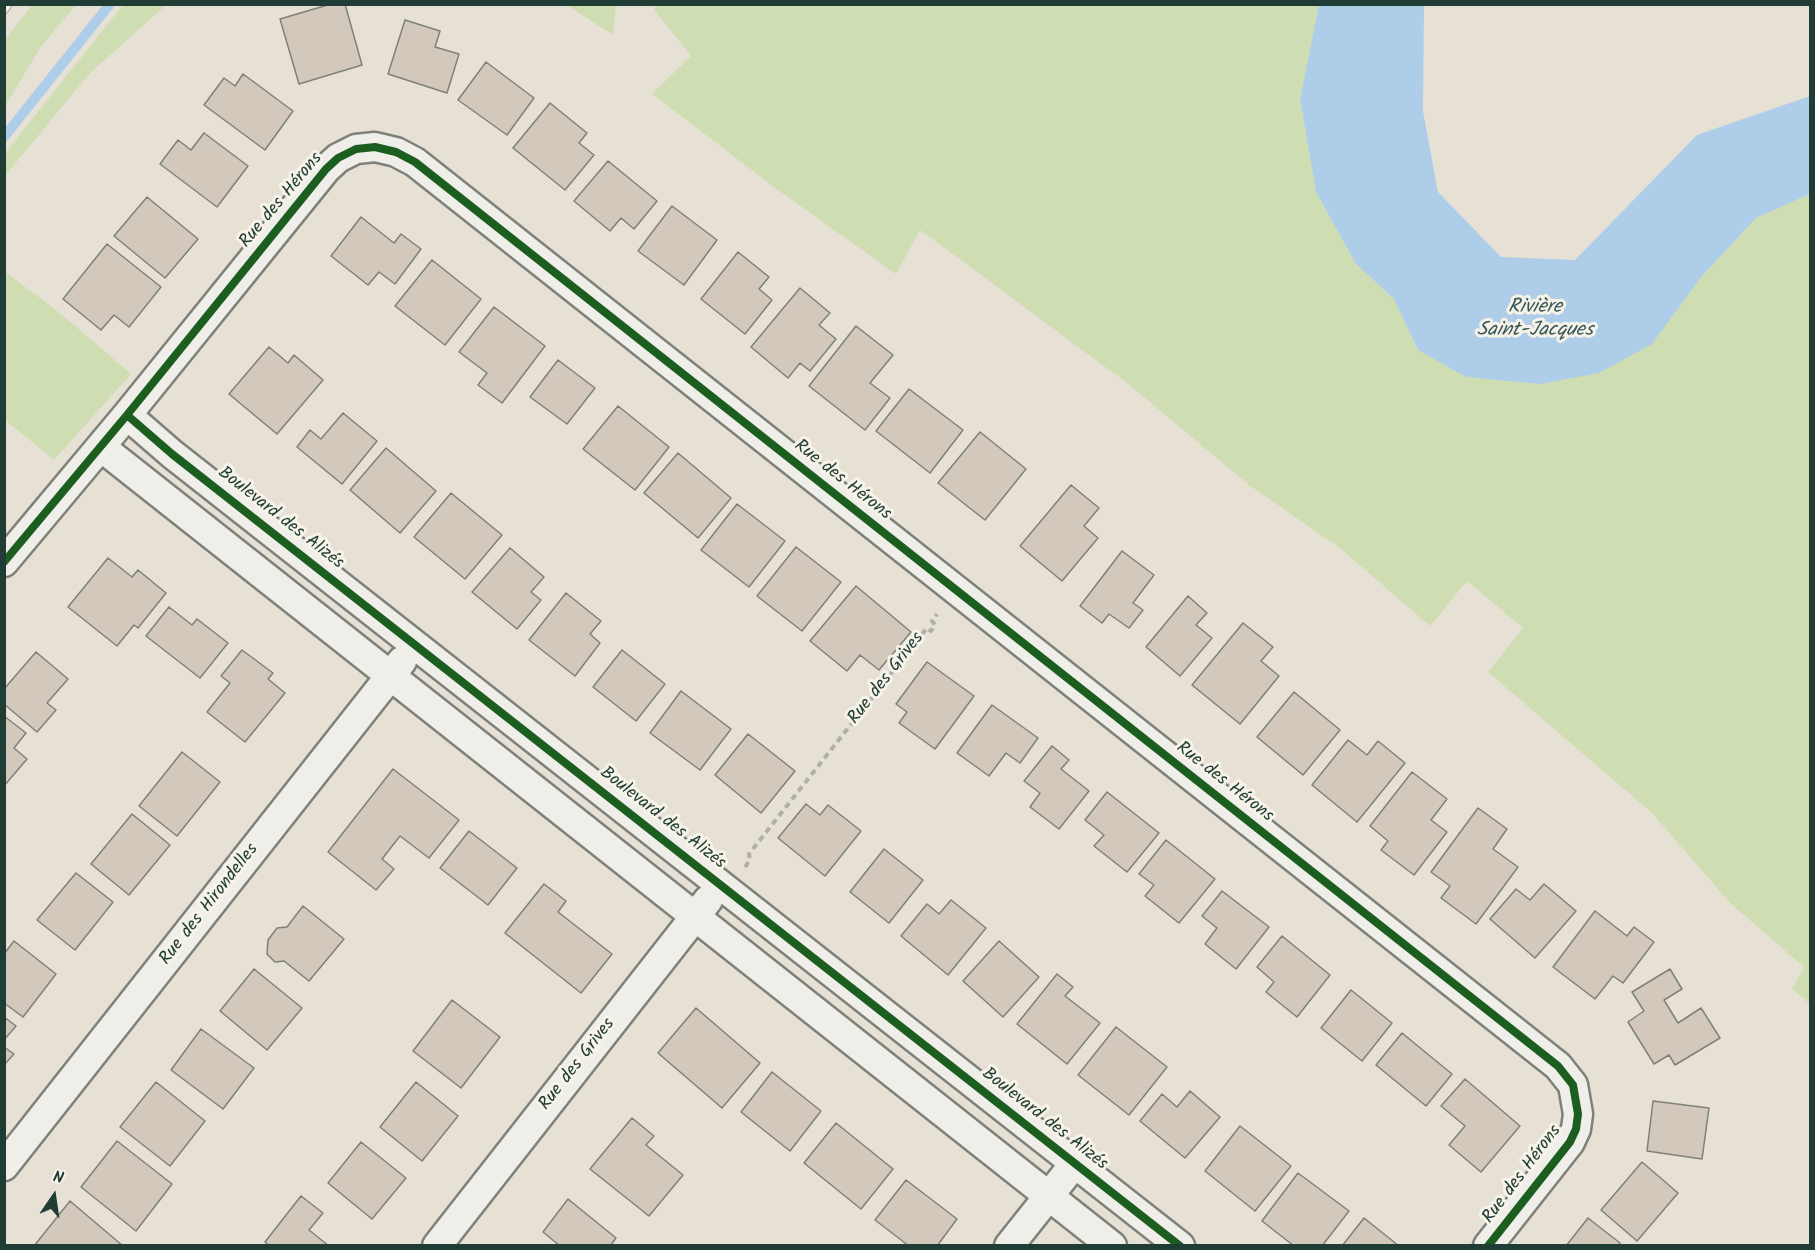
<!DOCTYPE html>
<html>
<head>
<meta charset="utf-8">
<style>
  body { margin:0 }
  #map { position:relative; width:1815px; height:1250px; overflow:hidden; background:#e7e0d5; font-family:Kalam,sans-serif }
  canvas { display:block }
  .frame { position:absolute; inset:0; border:6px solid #1f3d34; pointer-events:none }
  .north { position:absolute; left:24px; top:1166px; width:60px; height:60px; -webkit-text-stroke:4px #f7f3e8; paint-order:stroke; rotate:13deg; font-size:16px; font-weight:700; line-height:24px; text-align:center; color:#1f3d34 }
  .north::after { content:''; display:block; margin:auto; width:21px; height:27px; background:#1f3d34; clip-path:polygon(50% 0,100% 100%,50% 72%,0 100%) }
</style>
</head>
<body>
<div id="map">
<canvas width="1815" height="1250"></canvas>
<div class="frame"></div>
<div class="north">N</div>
</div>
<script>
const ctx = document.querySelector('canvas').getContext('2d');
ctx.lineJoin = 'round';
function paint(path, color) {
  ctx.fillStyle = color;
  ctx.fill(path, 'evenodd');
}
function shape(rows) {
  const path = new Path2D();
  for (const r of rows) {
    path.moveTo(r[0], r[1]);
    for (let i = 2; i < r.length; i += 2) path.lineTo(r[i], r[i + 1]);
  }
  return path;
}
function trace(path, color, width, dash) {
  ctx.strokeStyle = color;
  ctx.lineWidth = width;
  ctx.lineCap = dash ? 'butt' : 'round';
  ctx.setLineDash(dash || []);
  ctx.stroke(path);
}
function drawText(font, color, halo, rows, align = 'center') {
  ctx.font = font + ' Kalam,sans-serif';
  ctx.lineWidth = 6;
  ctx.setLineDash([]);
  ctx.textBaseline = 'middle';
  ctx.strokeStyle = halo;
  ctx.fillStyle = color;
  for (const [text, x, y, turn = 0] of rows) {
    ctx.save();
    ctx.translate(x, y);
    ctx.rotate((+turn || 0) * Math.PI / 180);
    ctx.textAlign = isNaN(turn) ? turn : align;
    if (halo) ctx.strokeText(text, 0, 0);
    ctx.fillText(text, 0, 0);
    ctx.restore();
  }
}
paint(shape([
  [32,5,76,5,42,45,5,106,5,40],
  [123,5,166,5,89,74,5,176,5,153],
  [567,5,616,5,613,35],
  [655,5,1319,5,1300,99,1316,192,1356,264,1394,299,1418,350,1702,276,1756,218,1810,194,1810,1004,1792,989,1804,967,1730,903,1652,813,1488,672,1523,628,1467,581,1430,626,1341,549,1249,485,1127,383,920,230,896,274,778,190,652,94,691,56,655,11],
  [4,271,60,313,131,374,54,460,5,420]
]), '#cfdeb2');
paint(shape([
  [1319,5,1424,5,1423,111,1438,192,1501,257,1575,260,1697,135,1810,96,1810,194,1756,218,1702,276,1652,344,1599,373,1540,384,1466,377,1418,350,1394,299,1356,264,1316,192,1300,99]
]), '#aecde9');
trace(shape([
  [4,137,110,4]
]), '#aecde9', 10);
const building = shape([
  [331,4,345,4,362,65,299,84,280,19,331,4],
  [405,20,440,31,435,47,459,54,447,93,388,74,405,20],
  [486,62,534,98,507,135,458,100,486,62],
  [243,74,293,111,265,150,204,105,224,78,235,86,243,74],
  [550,103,587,133,579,143,594,155,565,190,513,148,550,103],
  [204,133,248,166,217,207,160,164,178,140,191,150,204,133],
  [608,161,657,201,634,229,621,218,610,231,574,201,608,161],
  [147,197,198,239,165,278,114,236,147,197],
  [672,206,717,240,684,285,638,251,672,206],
  [361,217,394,243,401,234,421,249,395,284,379,272,368,285,331,256,361,217],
  [107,244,161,287,129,327,114,315,101,330,63,299,107,244],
  [738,252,769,277,759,289,772,300,745,334,701,299,738,252],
  [432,260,481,299,445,345,395,306,432,260],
  [800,288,830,313,819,325,836,339,810,371,800,363,788,378,751,347,800,288],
  [494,307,545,346,502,403,478,385,487,373,459,352,494,307],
  [856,326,893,355,870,383,890,398,865,430,809,386,856,326],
  [269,347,288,363,294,355,323,380,277,434,229,394,269,347],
  [558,360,595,388,567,424,530,397,558,360],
  [909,389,963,430,930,473,876,431,909,389],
  [618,406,669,447,635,490,583,449,618,406],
  [343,413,377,441,342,484,297,447,310,430,321,439,343,413],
  [980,432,1026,469,985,520,938,483,980,432],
  [386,448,436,491,400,533,350,490,386,448],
  [678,453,731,498,698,538,644,493,678,453],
  [1071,485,1099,508,1084,526,1098,538,1062,581,1020,546,1071,485],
  [451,493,502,535,465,579,414,537,451,493],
  [737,504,785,541,749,587,701,550,737,504],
  [796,547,841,582,802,631,757,596,796,547],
  [510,548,544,577,531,592,541,600,517,629,472,592,510,548],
  [1122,551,1154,575,1133,603,1143,610,1129,628,1109,614,1102,623,1080,606,1122,551],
  [108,558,132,577,138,570,166,593,138,628,134,625,117,646,68,607,108,558],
  [856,586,911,632,879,670,860,655,847,671,810,641,856,586],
  [566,593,601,621,590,634,600,643,575,676,529,640,566,593],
  [1188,596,1207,613,1196,625,1212,638,1180,676,1146,647,1188,596],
  [169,607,192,625,197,619,228,643,200,678,146,636,169,607],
  [1243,623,1273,647,1261,661,1279,676,1240,724,1192,685,1243,623],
  [242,650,273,673,268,679,285,693,245,742,207,712,230,683,221,676,242,650],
  [622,650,665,684,636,721,593,687,622,650],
  [36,652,68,679,47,703,56,710,37,732,4,704,4,689,36,652],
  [927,662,974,696,935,749,899,723,907,712,896,704,927,662],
  [681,691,731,729,700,770,650,733,681,691],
  [1294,692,1340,730,1303,775,1257,737,1294,692],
  [992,705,1038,738,1020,763,1006,753,989,776,957,753,992,705],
  [4,716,26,733,14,748,27,759,4,786,4,716],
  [748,734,795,771,761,813,715,775,748,734],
  [1348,740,1367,755,1378,741,1405,763,1357,822,1312,785,1348,740],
  [1052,746,1069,760,1061,769,1089,791,1059,829,1030,807,1040,793,1024,781,1052,746],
  [182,752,220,782,177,836,139,806,182,752],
  [393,769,459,820,429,858,400,836,382,859,394,869,376,890,328,852,393,769],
  [1412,772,1447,799,1431,820,1447,832,1414,875,1381,850,1388,841,1370,826,1412,772],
  [1107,792,1159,833,1127,872,1094,846,1104,835,1085,820,1107,792],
  [806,804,820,815,828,805,861,831,825,876,778,838,806,804],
  [1478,808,1507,829,1493,849,1518,867,1476,924,1441,898,1450,886,1431,872,1478,808],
  [132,814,170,845,129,895,91,864,132,814],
  [469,831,517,868,488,905,440,868,469,831],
  [1166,840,1215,879,1179,923,1145,896,1154,885,1139,874,1166,840],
  [884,849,923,880,889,923,850,892,884,849],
  [76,873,113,902,75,950,37,920,76,873],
  [544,884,566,901,558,912,612,954,581,993,505,933,544,884],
  [1544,884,1576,911,1535,958,1490,919,1516,889,1530,900,1544,884],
  [1222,891,1269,927,1236,969,1205,944,1217,928,1202,916,1222,891],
  [951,900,986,928,948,975,901,936,927,904,939,914,951,900],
  [303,906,344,939,309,981,284,961,275,962,267,954,268,940,277,928,287,927,303,906],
  [1595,911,1627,936,1634,927,1654,942,1623,983,1613,976,1595,999,1553,967,1595,911],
  [1282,936,1330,975,1297,1017,1266,992,1274,982,1257,967,1282,936],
  [14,941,56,974,23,1017,4,1003,4,954,14,941],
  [999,941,1039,977,1003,1017,963,981,999,941],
  [254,969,302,1008,267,1050,220,1011,254,969],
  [1670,969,1682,989,1664,1000,1678,1023,1701,1008,1720,1038,1675,1065,1669,1055,1654,1064,1628,1022,1644,1011,1632,992,1670,969],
  [1057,974,1073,987,1065,996,1100,1023,1067,1064,1017,1024,1057,974],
  [1351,990,1392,1023,1362,1061,1321,1028,1351,990],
  [452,1000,500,1037,461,1088,413,1051,452,1000],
  [696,1008,760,1063,722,1108,658,1053,696,1008],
  [4,1017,16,1026,4,1040,4,1017],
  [1116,1027,1167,1067,1129,1115,1078,1075,1116,1027],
  [201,1029,254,1068,223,1109,171,1070,201,1029],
  [1402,1033,1452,1074,1426,1106,1376,1065,1402,1033],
  [4,1047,14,1054,4,1065,4,1047],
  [772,1072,821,1111,790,1151,741,1112,772,1072],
  [1465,1079,1520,1126,1481,1172,1449,1145,1465,1126,1441,1106,1465,1079],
  [156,1082,205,1121,170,1166,120,1127,156,1082],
  [416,1082,458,1116,422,1161,380,1127,416,1082],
  [1190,1091,1220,1117,1185,1158,1140,1121,1162,1094,1177,1107,1190,1091],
  [1653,1101,1709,1108,1702,1159,1647,1151,1653,1101],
  [632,1118,654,1136,646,1145,683,1175,649,1216,590,1169,632,1118],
  [836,1123,893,1169,861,1209,804,1163,836,1123],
  [1240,1126,1291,1166,1255,1211,1205,1171,1240,1126],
  [117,1141,172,1184,136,1231,81,1187,117,1141],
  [361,1142,406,1178,372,1219,328,1183,361,1142],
  [1642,1162,1678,1193,1637,1241,1601,1210,1642,1162],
  [1298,1173,1349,1211,1322,1246,1294,1246,1262,1221,1298,1173],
  [906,1180,957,1219,937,1246,909,1246,875,1220,906,1180],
  [301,1196,323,1213,309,1230,329,1246,270,1246,265,1242,301,1196],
  [568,1199,616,1238,610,1246,560,1246,543,1232,568,1199],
  [70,1201,123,1246,34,1246,70,1201],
  [1364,1218,1399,1246,1342,1246,1364,1218],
  [1588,1218,1620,1243,1618,1246,1566,1246,1588,1218]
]);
paint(building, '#d3c8bc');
trace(building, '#7e817a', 1.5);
const street = shape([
  [127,415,172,454,1180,1246],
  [101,447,1112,1246],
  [4,562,127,415,326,169,338,158,356,149,375,147,396,152,415,162,1558,1066,1573,1085,1578,1114,1576,1129,1570,1142,1488,1246],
  [4,1166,402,661],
  [437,1246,708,900],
  [1009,1246,1075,1163]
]);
trace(street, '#7e817a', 33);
trace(shape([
  [745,867,750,860,749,854,927,628,931,631,935,625,932,621,937,614]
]), '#aeb0aa', 4, [6, 4.5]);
trace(street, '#f0eee9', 28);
const rail = shape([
  [4,12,10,4]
]);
trace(rail, '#aeb0aa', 7);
trace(rail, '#f7f3e8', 4.5, [14]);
trace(shape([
  [127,415,172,454,1180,1246],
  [4,562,127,415,326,169,338,158,356,149,375,147,396,152,415,162,1558,1066,1573,1085,1578,1114,1576,1129,1570,1142,1488,1246]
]), '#1b5e20', 8);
drawText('18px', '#1f3d34', '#f7f3e8', [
  ["Rue des Hérons",282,201,-50],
  ["Rue des Hérons",842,481,38],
  ["Boulevard des Alizés",280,519,38],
  ["Rue des Grives",887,679,-52],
  ["Rue des Hérons",1224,783,38],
  ["Boulevard des Alizés",662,819,38],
  ["Rue des Hirondelles",210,905,-52],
  ["Rue des Grives",578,1065,-52],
  ["Boulevard des Alizés",1044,1120,38],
  ["Rue des Hérons",1523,1175,-53]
]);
drawText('italic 20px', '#37585a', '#f7f3e8', [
  ["Rivière",1535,309],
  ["Saint-Jacques",1535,332]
]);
</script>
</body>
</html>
